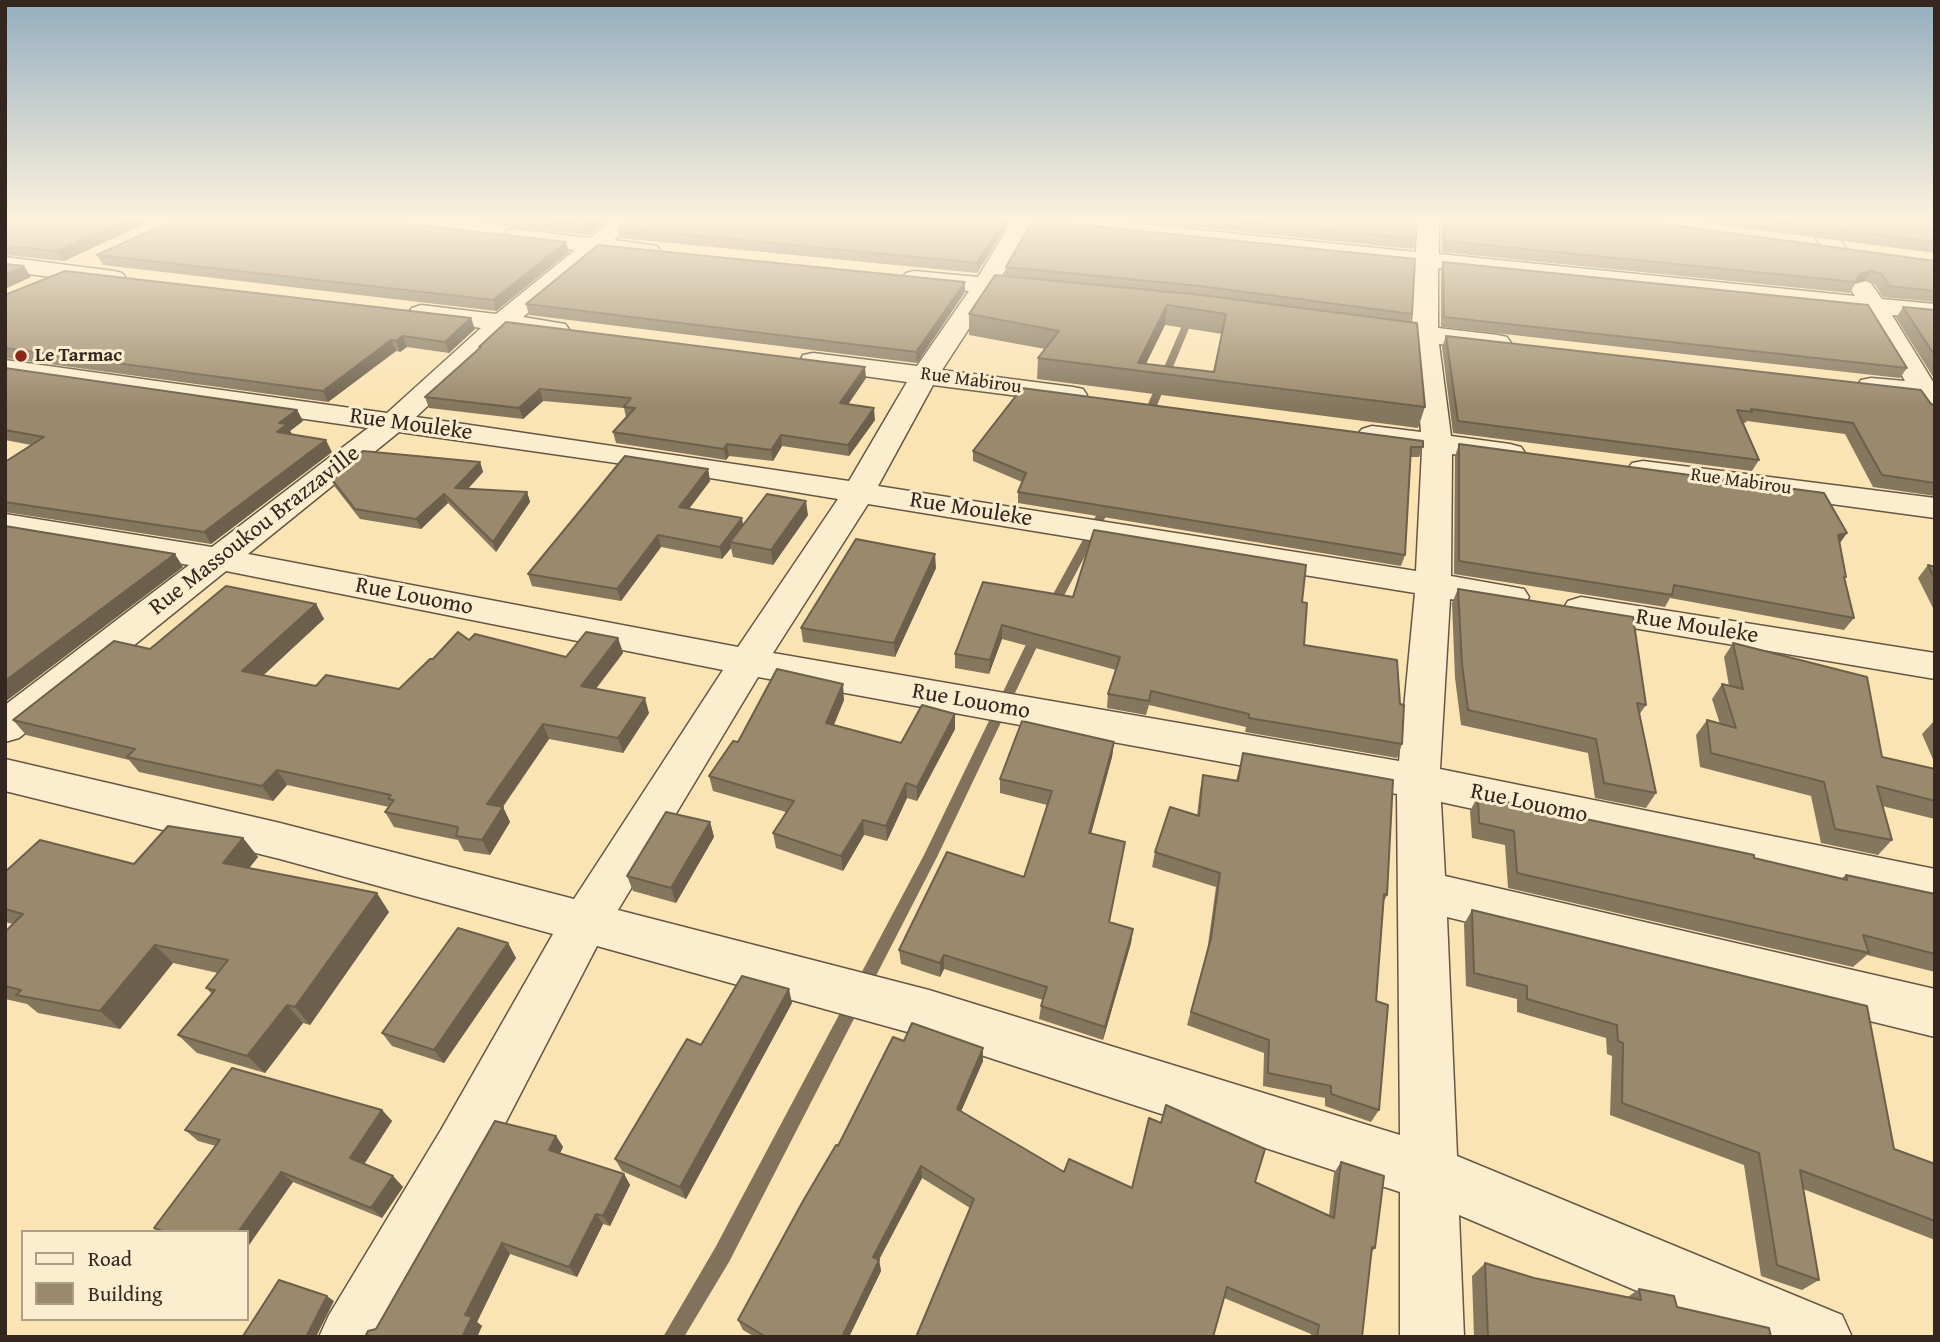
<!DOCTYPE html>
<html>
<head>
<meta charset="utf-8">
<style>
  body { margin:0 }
  #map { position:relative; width:1940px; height:1342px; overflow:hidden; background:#fbe4b4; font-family:"Gentium Book Plus",serif }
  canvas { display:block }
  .frame { position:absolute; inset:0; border:7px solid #342720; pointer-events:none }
  .legend { position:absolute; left:21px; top:1230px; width:228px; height:91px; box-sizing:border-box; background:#fcedce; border:2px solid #ac9e88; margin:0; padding:9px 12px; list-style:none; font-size:21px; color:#342720 }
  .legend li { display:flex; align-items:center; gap:14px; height:35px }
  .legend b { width:35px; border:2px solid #ac9e88 }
</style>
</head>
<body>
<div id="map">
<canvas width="1940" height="1342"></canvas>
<div class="frame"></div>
<ul class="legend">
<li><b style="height:9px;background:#fcedce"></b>Road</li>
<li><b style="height:19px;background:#9b896d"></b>Building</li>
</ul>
</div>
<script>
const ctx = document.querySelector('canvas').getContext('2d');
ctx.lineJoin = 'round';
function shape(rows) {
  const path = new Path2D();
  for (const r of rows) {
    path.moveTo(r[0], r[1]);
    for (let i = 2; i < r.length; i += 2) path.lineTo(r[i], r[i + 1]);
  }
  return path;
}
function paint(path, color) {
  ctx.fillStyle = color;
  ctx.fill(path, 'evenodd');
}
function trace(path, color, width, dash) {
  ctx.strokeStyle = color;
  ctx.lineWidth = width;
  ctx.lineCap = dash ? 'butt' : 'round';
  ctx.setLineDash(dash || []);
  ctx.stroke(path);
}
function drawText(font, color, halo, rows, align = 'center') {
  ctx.font = font + ' "Gentium Book Plus",serif';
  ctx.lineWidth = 6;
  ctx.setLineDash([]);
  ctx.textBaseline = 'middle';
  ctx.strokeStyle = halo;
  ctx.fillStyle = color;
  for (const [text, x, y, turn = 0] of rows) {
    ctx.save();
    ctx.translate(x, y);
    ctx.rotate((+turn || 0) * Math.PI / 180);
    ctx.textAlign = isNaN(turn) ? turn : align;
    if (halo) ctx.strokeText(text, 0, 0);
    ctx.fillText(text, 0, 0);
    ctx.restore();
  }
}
paint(shape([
  [1188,312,1195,314,1151,420,1146,423,1143,422,1141,420,1188,312],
  [1108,500,1113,503,1058,607,1052,611,1048,610,1046,607,1103,503,1108,500],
  [1038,628,1044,632,937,857,729,1262,684,1337,663,1337,715,1248,924,855,1032,632,1038,628]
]), '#83725b');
const street = shape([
  [613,219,637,219,614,240,657,246,660,251,657,256,649,258,600,252,523,317,565,324,569,329,565,334,556,337,507,331,416,417,849,481,907,382,813,369,803,367,800,361,803,355,813,353,917,366,969,291,914,285,906,283,902,278,906,273,914,271,978,277,1013,219,1090,219,1416,252,1417,219,1439,219,1439,254,1855,296,1803,219,1825,219,1882,299,1935,304,1935,320,1892,315,1935,385,1934,416,1924,413,1915,399,1871,394,1861,392,1857,386,1861,380,1871,378,1905,381,1865,312,1438,268,1438,328,1498,335,1507,337,1511,343,1507,349,1498,351,1439,344,1451,436,1510,444,1521,447,1525,453,1521,459,1510,462,1452,454,1451,576,1524,589,1529,597,1524,605,1511,609,1450,599,1440,769,1935,869,1935,909,1441,802,1445,876,1935,989,1935,1037,1447,917,1457,1156,1842,1315,1852,1337,1745,1337,1459,1215,1464,1337,1400,1337,1400,1192,929,1038,597,946,481,1170,386,1337,319,1337,329,1315,441,1130,553,934,280,859,5,791,5,759,280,823,574,899,723,670,226,571,19,738,5,742,5,705,189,565,5,534,5,514,212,547,368,428,5,376,5,360,387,413,481,328,412,318,408,313,412,308,421,305,496,314,575,250,506,241,503,236,506,231,514,229,590,238,613,219],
  [1031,226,1415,266,1412,325,1367,320,1358,323,1354,328,1358,333,1367,336,1413,341,1421,432,1372,426,1362,429,1357,435,1362,441,1372,444,1422,450,1416,571,878,486,933,385,1073,403,1083,401,1087,395,1083,389,1073,387,942,370,992,293,1039,297,1048,295,1051,290,1048,285,1039,283,1000,279,1031,226],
  [399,432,637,466,838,499,738,647,248,554,399,432],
  [868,504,1415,593,1399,761,773,653,868,504],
  [758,677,1397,794,1400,1135,929,990,618,910,758,677],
  [5,257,114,271,122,273,126,278,122,283,114,285,5,271,5,257],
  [1643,461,1935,498,1935,518,1632,477,1627,470,1632,463,1643,461],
  [1581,597,1935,653,1935,679,1568,617,1563,609,1568,601,1581,597]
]);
trace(street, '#665645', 3);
paint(street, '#fcedce');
paint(shape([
  [5,219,155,219,64,261,5,255],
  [438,219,609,219,589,235],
  [628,219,1011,219,977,273,620,238,618,228],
  [1114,219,1417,219,1416,239,1413,249],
  [1442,219,1627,219,1935,261,1935,302,1883,297,1875,285,1865,281,1855,284,1850,293,1442,252],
  [1674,219,1935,219,1935,253],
  [1033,220,1412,314,1410,322,1425,407,1418,428,1037,379,1038,358,1045,349,969,335,969,314,1005,276,1006,267],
  [1165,325,1222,334,1214,372,1146,364],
  [569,252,496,311,103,265,97,255],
  [1443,262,1907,368,1900,378,1441,327,1441,271],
  [965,282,965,292,917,363,529,315,526,304],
  [5,295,475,329,449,353,407,347,400,352,396,351,328,402,5,358],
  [1903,307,1935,310,1935,380,1896,318],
  [1446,336,1935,405,1935,496,1873,487,1845,434,1747,421,1745,423,1742,423,1759,460,1752,471,1453,433,1442,347],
  [479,347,866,378,848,404,875,420,849,456,782,446,773,461,729,456,726,460,616,443,613,432,626,417,624,408,543,401,523,419,429,408,425,397,479,349],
  [5,368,297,410,303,421,290,431,292,434,332,452,211,544,5,512,5,462,31,445,5,440],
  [1459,444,1847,533,1840,543,1846,577,1844,579,1854,618,1844,630,1670,598,1665,607,1454,574,1455,456],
  [1423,447,1419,457,1411,457,1405,555,1401,566,1024,504,1018,503,1018,492,1022,482,973,461,973,451],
  [480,462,483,472,468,489,527,492,530,502,496,552,448,503,421,529,360,519,335,487,330,477],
  [708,469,710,481,689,509,743,525,808,515,773,565,733,557,731,548,722,559,661,547,621,601,532,586,528,574],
  [1928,565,1935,567,1935,612,1918,578],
  [936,568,895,657,803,642,801,628],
  [983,582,1073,597,1302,602,1304,645,1402,744,1397,758,1245,732,1246,727,1149,705,1146,715,1107,708,1108,694,1116,670,1002,639,989,674,955,668,955,654],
  [1458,589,1646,705,1639,715,1656,793,1646,808,1595,798,1588,753,1461,725,1455,678,1452,603],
  [316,604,324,619,263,675,316,686,399,689,433,659,469,640,566,657,618,638,623,653,596,689,649,713,623,753,549,739,503,807,510,822,490,855,464,851,458,840,394,827,385,812,389,807,287,785,273,801,139,772,129,760,26,735,13,720,150,649],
  [1733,643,1882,757,1935,769,1935,819,1882,806,1892,840,1878,855,1821,843,1811,796,1700,767,1696,735,1707,720,1720,724,1712,699,1722,684,1729,686,1724,657],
  [844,700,834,725,901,743,955,714,955,729,917,801,907,798,887,841,864,835,843,871,776,848,773,833,786,812,713,791,709,776,738,742],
  [1935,720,1935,764,1922,734],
  [1114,742,1112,757,1091,834,1110,922,1133,929,1131,943,1103,1040,1039,1019,1041,1006,1043,1000,944,969,940,977,901,964,899,950,1024,877,1047,805,1000,793,1000,779],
  [1243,753,1387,895,1384,901,1376,1001,1379,1110,1371,1122,1325,1106,1325,1098,1263,1086,1264,1053,1187,1025,1207,952,1216,887,1152,867,1155,852,1197,816,1200,790,1203,775,1236,781],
  [1478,796,1842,878,1846,875,1935,894,1935,972,1867,955,1853,967,1508,888,1505,845,1472,838,1470,811],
  [710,822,714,837,676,903,633,891,627,876],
  [243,838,258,857,249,868,389,912,310,1025,303,1023,265,1073,197,1053,178,1035,212,994,206,988,218,973,173,963,120,1029,38,1013,27,1004,5,999,5,932,13,924,5,922,5,872,134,864],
  [1472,910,1894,1149,1935,1164,1935,1240,1803,1189,1819,1280,1802,1290,1761,1276,1744,1165,1610,1115,1612,1056,1607,1054,1606,1038,1517,1012,1517,999,1466,986,1464,924],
  [508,943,516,958,444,1063,392,1046,382,1033],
  [792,1003,686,1199,622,1171,615,1159,701,1045],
  [904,1041,983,1061,961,1111,1064,1172,1132,1188,1255,1182,1329,1215,1334,1173,1341,1162,1375,1248,1371,1253,1362,1337,1311,1337,1311,1334,1224,1298,970,1208,922,1178,879,1260,881,1271,849,1337,755,1337,743,1330,738,1320,838,1146],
  [382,1110,392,1121,364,1164,393,1176,403,1187,382,1218,293,1182,247,1232,160,1232,154,1228,216,1146,198,1141,185,1130],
  [556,1136,563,1147,560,1153,624,1174,630,1185,610,1226,603,1224,577,1277,510,1254,477,1322,482,1326,477,1337,369,1337,366,1335,376,1329],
  [1485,1263,1534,1278,1628,1297,1639,1289,1677,1307,1771,1337,1474,1337,1472,1276]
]), '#85765e');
paint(shape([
  [128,219,155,219,64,261,57,251],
  [595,219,609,219,589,235,587,225],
  [1005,219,1011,219,977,273,977,263],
  [566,242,569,252,496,311,493,300],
  [24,266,31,277,5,289,5,275],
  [1871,271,1865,281,1855,284,1859,274],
  [965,282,965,292,917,363,916,352],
  [1167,305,1165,325,1142,371,1138,363],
  [471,318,475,329,449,353,445,342],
  [403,336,407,347,400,352,396,341],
  [391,340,396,351,328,402,323,391],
  [865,367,866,378,841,415,840,403],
  [540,389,543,401,523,419,519,408],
  [874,408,875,420,849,456,848,445],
  [297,410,303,421,290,431,293,436,277,432,279,423],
  [781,435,782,446,773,461,771,450],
  [326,440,332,452,211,544,204,532],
  [727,444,729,456,726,460,724,449],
  [480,462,483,472,459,498,455,488],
  [708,469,710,481,681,519,679,507],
  [527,492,530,502,496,552,493,542],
  [444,494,448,503,421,529,416,519],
  [806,501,808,515,773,565,771,550],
  [742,518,744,530,730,542,731,548,722,559,720,547],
  [1847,533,1838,545,1838,535],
  [658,535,661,547,621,601,617,589],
  [175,554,183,567,5,702,5,681],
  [935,554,936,568,895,657,894,643],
  [316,604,324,619,252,686,242,671],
  [1002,625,1002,639,989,674,990,660],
  [618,638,623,653,586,701,581,686],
  [843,684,844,700,828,738,826,723],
  [645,698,649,713,623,753,618,738],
  [955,714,955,729,917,801,917,787],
  [543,724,549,739,494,819,487,804],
  [1114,742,1112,757,1087,848,1089,833],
  [277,770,287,785,273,801,262,786],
  [906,783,907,798,887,841,886,826],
  [503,807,510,822,490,855,482,840],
  [863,820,864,835,843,871,841,856],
  [710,822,714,837,676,903,671,888],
  [243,838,258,857,238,882,223,863],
  [377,893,389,912,310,1025,295,1007],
  [1133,929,1131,943,1103,1040,1105,1027],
  [508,943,516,958,444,1063,434,1050],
  [155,945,173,963,120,1029,100,1011],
  [944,955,944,969,940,977,940,963],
  [789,989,792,1003,686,1199,680,1187],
  [287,1005,303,1023,265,1073,247,1056],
  [983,1048,983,1061,957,1121,957,1109],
  [382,1110,392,1121,361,1169,350,1158],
  [556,1136,563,1147,556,1161,549,1150],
  [921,1166,922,1178,875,1267,873,1257],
  [281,1172,293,1182,247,1248,247,1232,238,1232],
  [624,1174,630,1185,610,1226,603,1216],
  [393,1176,403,1187,382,1218,371,1208],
  [596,1214,603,1224,577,1277,569,1267],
  [502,1243,510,1254,477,1322,482,1326,477,1337,462,1337,465,1315],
  [879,1260,881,1271,849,1337,842,1337],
  [327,1296,334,1301,316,1337,306,1337]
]), '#6c604c');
const building = shape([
  [5,219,128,219,57,251,5,246,5,219],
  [176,219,365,219,566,242,493,300,97,255,176,219],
  [526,219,595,219,587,225,526,219],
  [628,219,1005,219,977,263,618,228,628,219],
  [1214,219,1417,219,1416,239,1214,219],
  [1445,219,1627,219,1935,261,1935,291,1889,286,1882,274,1871,271,1859,274,1856,282,1445,241,1445,219],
  [1754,219,1935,219,1935,242,1754,219],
  [1033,220,1415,259,1412,314,1200,286,1006,267,1033,220],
  [598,245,965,282,916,352,526,304,598,245],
  [1443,262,1868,305,1907,368,1444,317,1443,262],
  [5,264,24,266,5,275,5,264],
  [65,271,471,318,445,342,403,336,396,341,391,340,323,391,5,348,5,295,65,271],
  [995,275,1201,295,1417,323,1425,407,1038,358,1059,331,969,314,995,275],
  [1167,305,1226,314,1214,372,1138,363,1167,305],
  [1903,307,1935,310,1935,356,1903,307],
  [506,322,865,367,840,403,874,408,848,445,781,435,771,450,727,444,724,449,613,432,635,408,624,407,631,398,540,389,519,408,425,397,481,347,479,347,506,322],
  [1446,336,1921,390,1931,404,1935,405,1935,483,1882,475,1853,423,1751,409,1752,412,1737,410,1759,460,1458,421,1446,336],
  [5,368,297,410,279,423,287,424,277,432,326,440,204,532,5,502,5,462,44,437,5,430,5,368],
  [1022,388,1423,441,1423,447,1411,447,1405,555,1018,492,1026,473,973,451,1022,388],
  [1459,444,1824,493,1847,533,1838,535,1846,577,1844,577,1854,618,1674,585,1672,595,1459,561,1459,444],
  [363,451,480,462,455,488,527,492,493,542,444,494,416,519,355,509,330,477,363,451],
  [625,456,708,469,679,507,742,518,720,547,658,535,617,589,528,574,625,456],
  [767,494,806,501,771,550,730,542,767,494],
  [5,526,175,554,5,681,5,526],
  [1094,530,1306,565,1302,602,1307,603,1304,645,1397,660,1400,704,1404,705,1402,744,1249,718,1249,714,1151,691,1149,701,1108,694,1120,657,1002,625,990,660,955,654,983,582,1073,597,1094,530],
  [856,539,935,554,894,643,801,628,856,539],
  [1928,565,1935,567,1935,579,1928,565],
  [226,586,316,604,242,671,316,686,326,675,399,689,430,659,433,659,458,632,469,640,475,634,566,657,586,632,618,638,581,686,645,698,618,738,543,724,487,804,503,807,482,840,456,836,458,827,385,812,394,800,388,799,391,795,277,770,262,786,127,757,135,749,13,720,114,641,150,649,226,586],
  [1458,589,1633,617,1646,705,1637,703,1656,793,1604,783,1596,739,1468,710,1462,664,1458,589],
  [1733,643,1867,677,1882,757,1935,769,1935,801,1877,786,1892,840,1835,829,1824,782,1711,753,1707,720,1736,728,1722,684,1743,689,1733,643],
  [777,669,843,684,826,723,901,743,922,705,955,714,917,787,906,783,886,826,863,820,841,856,773,833,794,801,709,776,733,741,738,742,777,669],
  [1022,721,1114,742,1089,833,1125,842,1109,922,1133,929,1105,1027,1041,1006,1047,987,944,955,940,963,899,950,947,852,1024,877,1052,791,1000,779,1022,721],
  [1243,753,1393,780,1387,895,1384,894,1376,1001,1388,1005,1379,1110,1331,1094,1331,1086,1268,1073,1269,1040,1191,1012,1211,938,1220,873,1155,852,1170,807,1199,816,1203,775,1238,781,1243,753],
  [1478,796,1754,855,1754,858,1847,880,1846,875,1935,894,1935,954,1863,935,1869,953,1517,873,1514,831,1479,823,1478,796],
  [666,812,710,822,671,888,627,876,666,812],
  [168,826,243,838,223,863,377,893,295,1007,287,1005,247,1056,178,1035,215,990,206,988,228,960,155,945,100,1011,16,995,21,990,5,986,5,932,23,914,5,909,5,872,40,840,134,864,168,826],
  [1472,910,1867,1006,1894,1149,1935,1164,1935,1221,1800,1170,1819,1280,1777,1265,1759,1153,1622,1103,1623,1043,1618,1041,1617,1025,1527,999,1527,986,1474,973,1472,910],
  [458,928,508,943,434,1050,382,1033,458,928],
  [742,976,789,989,680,1187,615,1159,687,1039,701,1045,742,976],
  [912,1023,983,1048,957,1109,1064,1172,1069,1159,1132,1188,1149,1118,1161,1123,1166,1105,1265,1149,1255,1182,1334,1218,1341,1162,1384,1176,1375,1248,1372,1247,1362,1337,1317,1337,1319,1325,1227,1287,1213,1337,916,1337,974,1199,921,1166,873,1257,879,1260,842,1337,766,1337,738,1320,803,1201,836,1145,838,1146,893,1037,904,1041,912,1023],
  [232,1068,382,1110,350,1158,393,1176,371,1208,281,1172,238,1232,165,1232,154,1228,220,1140,185,1130,232,1068],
  [495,1121,556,1136,549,1150,624,1174,603,1216,596,1214,569,1267,502,1243,465,1315,472,1317,462,1337,373,1337,366,1335,368,1331,376,1329,495,1121],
  [1485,1263,1534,1278,1641,1300,1639,1289,1674,1296,1677,1307,1769,1328,1771,1337,1488,1337,1485,1263],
  [279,1280,327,1296,306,1337,243,1336,279,1280]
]);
paint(building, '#9b896d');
trace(building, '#6c604c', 2);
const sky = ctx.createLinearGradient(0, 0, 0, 407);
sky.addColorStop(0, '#94aebf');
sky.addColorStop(0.54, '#fdf3dd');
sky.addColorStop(1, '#fdf3dd00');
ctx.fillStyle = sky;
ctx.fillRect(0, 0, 1940, 407);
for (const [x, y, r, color] of [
  [21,356,7,"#8f2418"]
]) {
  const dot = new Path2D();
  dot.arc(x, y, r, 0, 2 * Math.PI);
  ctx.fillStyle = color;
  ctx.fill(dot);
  trace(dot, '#fcedce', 2.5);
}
drawText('bold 19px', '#342720', '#fcedce', [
  ["Le Tarmac",35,356]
], 'left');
drawText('19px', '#342720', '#fcedce', [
  ["Rue Mabirou",971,381,8],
  ["Rue Mabirou",1741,482,8]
]);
drawText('23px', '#342720', '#fcedce', [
  ["Rue Mouleke",411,425,8],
  ["Rue Mouleke",971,510,9],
  ["Rue Massoukou Brazzaville",255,531,-38],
  ["Rue Louomo",414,597,11],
  ["Rue Mouleke",1697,627,9],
  ["Rue Louomo",971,702,10],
  ["Rue Louomo",1529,804,12]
]);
</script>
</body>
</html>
